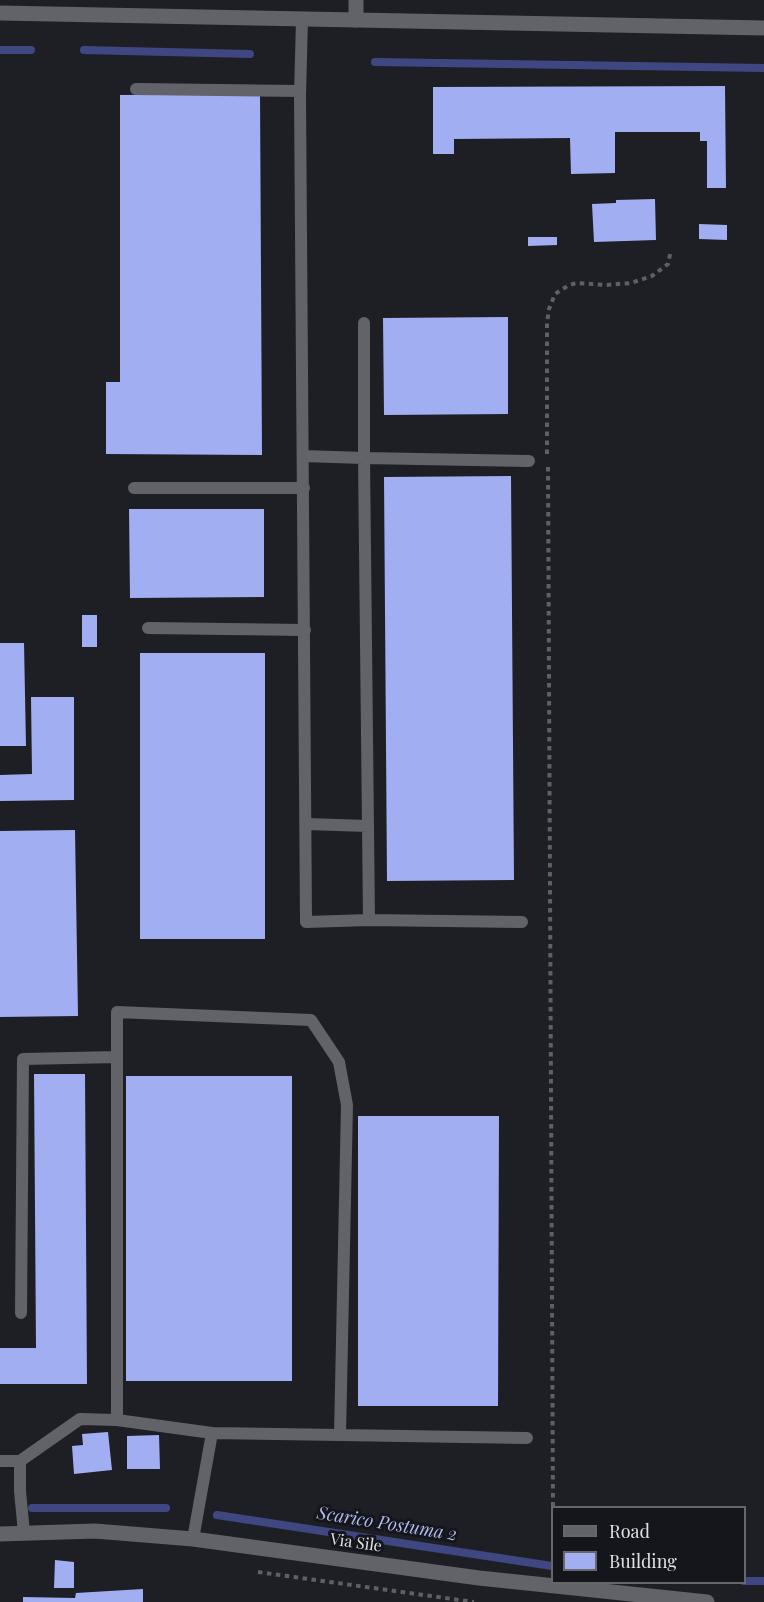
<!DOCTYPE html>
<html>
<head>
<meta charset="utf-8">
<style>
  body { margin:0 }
  #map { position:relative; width:764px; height:1602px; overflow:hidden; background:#1e1f25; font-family:"Playfair Display",serif }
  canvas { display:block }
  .legend { position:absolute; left:551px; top:1506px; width:195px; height:78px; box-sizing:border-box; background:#15161b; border:2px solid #66676b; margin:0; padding:8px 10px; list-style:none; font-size:18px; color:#dfe0e4 }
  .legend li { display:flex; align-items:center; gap:12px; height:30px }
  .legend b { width:30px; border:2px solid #66676b }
</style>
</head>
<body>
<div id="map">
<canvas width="764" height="1602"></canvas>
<ul class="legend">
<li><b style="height:8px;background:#616369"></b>Road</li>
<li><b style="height:16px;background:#a1aef2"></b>Building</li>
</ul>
</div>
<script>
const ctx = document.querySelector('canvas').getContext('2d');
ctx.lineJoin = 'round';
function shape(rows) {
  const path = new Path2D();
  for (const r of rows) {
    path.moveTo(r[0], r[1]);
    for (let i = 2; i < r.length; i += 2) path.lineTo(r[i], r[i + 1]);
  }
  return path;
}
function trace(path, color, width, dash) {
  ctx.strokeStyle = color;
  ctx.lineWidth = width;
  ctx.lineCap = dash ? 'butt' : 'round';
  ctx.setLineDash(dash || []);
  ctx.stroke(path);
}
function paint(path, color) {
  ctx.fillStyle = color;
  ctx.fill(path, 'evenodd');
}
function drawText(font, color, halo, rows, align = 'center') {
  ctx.font = font + ' "Playfair Display",serif';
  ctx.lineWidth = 6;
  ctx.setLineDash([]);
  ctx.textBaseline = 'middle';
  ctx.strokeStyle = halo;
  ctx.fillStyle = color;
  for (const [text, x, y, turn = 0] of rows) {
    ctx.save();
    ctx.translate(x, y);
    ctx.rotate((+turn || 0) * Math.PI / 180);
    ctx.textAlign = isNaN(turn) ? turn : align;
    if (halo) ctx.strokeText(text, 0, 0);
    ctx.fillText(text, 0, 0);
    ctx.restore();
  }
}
trace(shape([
  [0,50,31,50],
  [84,50,250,54],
  [375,62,764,68],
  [32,1508,166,1508],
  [217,1515,552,1566],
  [744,1581,764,1581]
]), '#3f4783', 8);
paint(shape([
  [725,86,726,188,707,188,707,141,700,141,700,132,615,132,615,173,571,174,570,138,454,139,454,154,433,154,433,87],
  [260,94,262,455,106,454,106,382,120,382,120,95],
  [655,199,656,240,594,242,592,204,616,203,616,200],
  [699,224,727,225,727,240,699,239],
  [528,237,557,237,557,245,528,246],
  [508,317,508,414,384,415,383,318],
  [511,476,514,880,387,881,384,477],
  [129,509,264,509,264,597,130,598],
  [82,615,97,615,97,647,82,647],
  [0,643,24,643,26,746,0,746],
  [140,653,265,653,265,939,140,939],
  [31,697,74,697,74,800,0,801,0,775,32,774],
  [75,830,78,1016,0,1017,0,831],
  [34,1074,85,1074,87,1384,0,1384,0,1348,36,1348],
  [126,1076,292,1076,292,1381,126,1381],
  [358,1116,499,1116,498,1406,358,1406],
  [108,1432,112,1470,74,1474,72,1446,83,1445,82,1434],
  [159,1435,160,1469,127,1469,127,1436],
  [55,1560,74,1562,74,1588,54,1588],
  [143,1589,143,1602,23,1602,23,1597,75,1598,76,1593]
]), '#a1aef2');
trace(shape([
  [547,454,547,323,549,309,555,294,569,285,577,283,606,285,631,283,652,276,668,264,671,250],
  [548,467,553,1508],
  [258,1572,474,1602]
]), '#5f6065', 4, [4.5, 4.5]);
trace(shape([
  [302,19,300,96,306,922,369,920,364,458,303,456],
  [136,89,300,91],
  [364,323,364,458,529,461],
  [134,488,304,488],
  [148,628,305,630],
  [306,824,368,826],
  [369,920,522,922],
  [117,1057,117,1012,311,1020,339,1062,347,1105,340,1435,212,1433],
  [21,1313,23,1059,117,1057,117,1420,212,1433,193,1539],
  [340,1435,527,1438],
  [0,1461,20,1461,80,1419,117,1420],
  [20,1461,20,1491,24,1533]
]), '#616369', 12);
trace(shape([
  [356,20,356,0]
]), '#616369', 15);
trace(shape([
  [0,13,764,28],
  [0,1534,95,1531,193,1539,479,1578,707,1602]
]), '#616369', 15);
drawText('16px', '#dfe0e4', '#15161b', [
  ["Via Sile",356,1543,8]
]);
drawText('italic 18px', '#b0bbf1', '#15161b', [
  ["Scarico Postuma 2",387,1524,9]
]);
</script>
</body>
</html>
